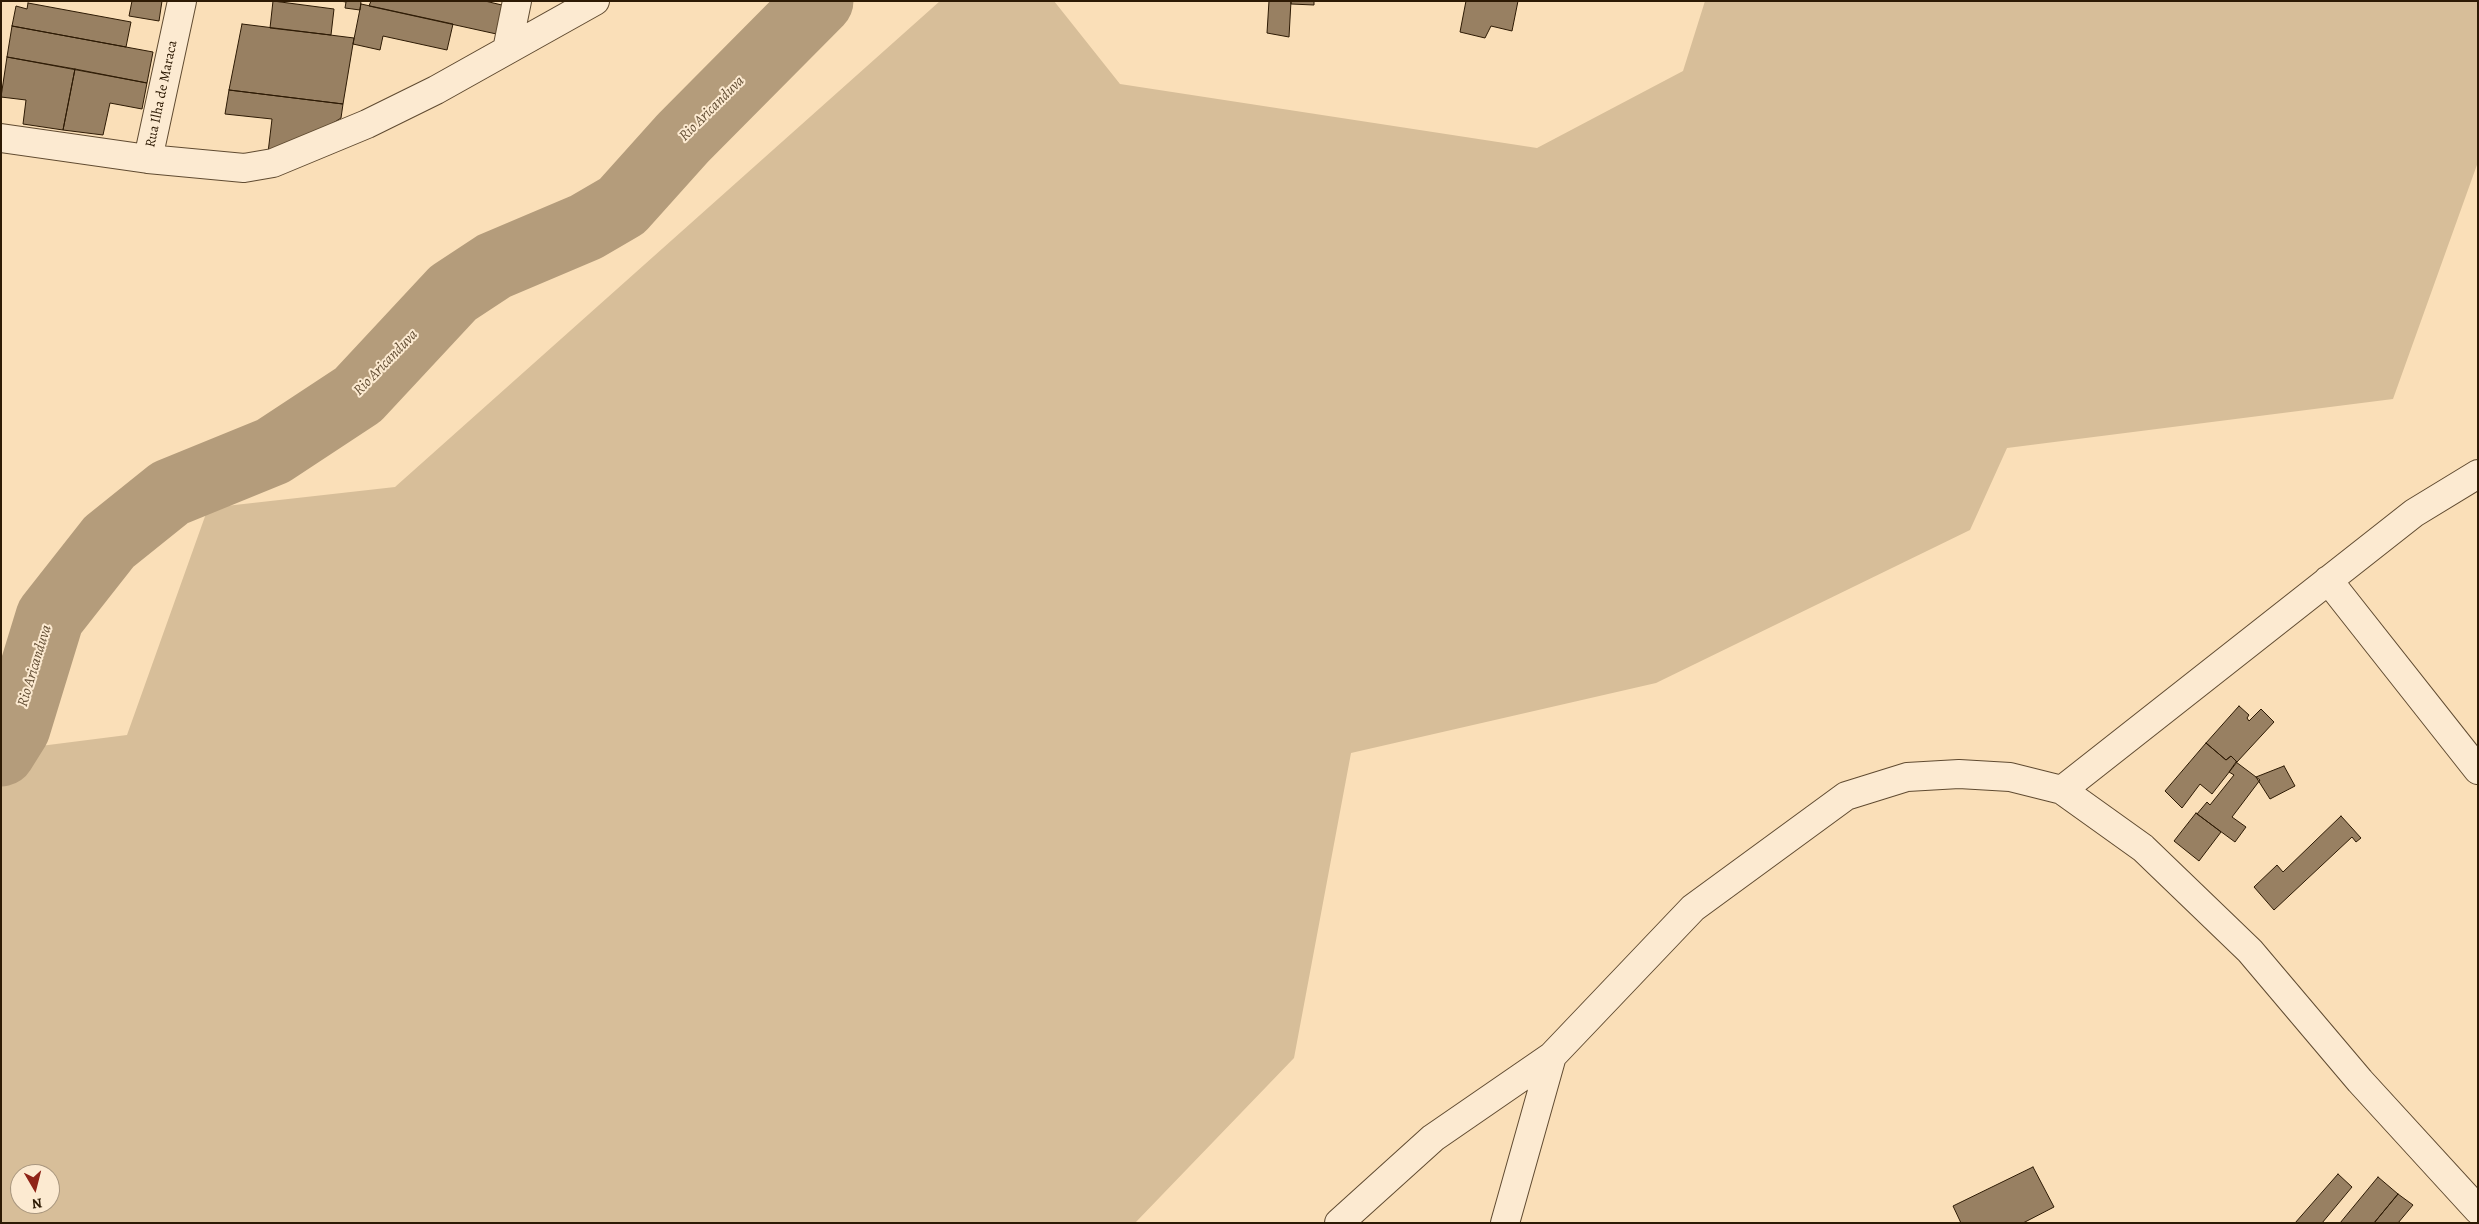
<!DOCTYPE html>
<html>
<head>
<meta charset="utf-8">
<style>
  body { margin:0 }
  #map { position:relative; width:2479px; height:1224px; overflow:hidden; background:#fadfb8; font-family:Alegreya,serif }
  canvas { display:block }
  .frame { position:absolute; inset:0; border:2px solid #2d1a04; pointer-events:none }
  .north { position:absolute; left:10px; top:1164px; width:50px; height:50px; box-sizing:border-box; background:#fcead1; border:1px solid #a9977f; border-radius:50%; rotate:172deg; font-size:14px; font-weight:700; line-height:20px; text-align:center; color:#2d1a04 }
  .north::after { content:''; display:block; margin:auto; width:18px; height:22px; background:#8f2418; clip-path:polygon(50% 0,100% 100%,50% 72%,0 100%) }
</style>
</head>
<body>
<div id="map">
<canvas width="2479" height="1224"></canvas>
<div class="frame"></div>
<div class="north">N</div>
</div>
<script>
const ctx = document.querySelector('canvas').getContext('2d');
ctx.lineJoin = 'round';
function paint(path, color) {
  ctx.fillStyle = color;
  ctx.fill(path, 'evenodd');
}
function shape(rows) {
  const path = new Path2D();
  for (const r of rows) {
    path.moveTo(r[0], r[1]);
    for (let i = 2; i < r.length; i += 2) path.lineTo(r[i], r[i + 1]);
  }
  return path;
}
function trace(path, color, width, dash) {
  ctx.strokeStyle = color;
  ctx.lineWidth = width;
  ctx.lineCap = dash ? 'butt' : 'round';
  ctx.setLineDash(dash || []);
  ctx.stroke(path);
}
function drawText(font, color, halo, rows, align = 'center') {
  ctx.font = font + ' Alegreya,serif';
  ctx.lineWidth = 4;
  ctx.setLineDash([]);
  ctx.textBaseline = 'middle';
  ctx.strokeStyle = halo;
  ctx.fillStyle = color;
  for (const [text, x, y, turn = 0] of rows) {
    ctx.save();
    ctx.translate(x, y);
    ctx.rotate((+turn || 0) * Math.PI / 180);
    ctx.textAlign = isNaN(turn) ? turn : align;
    if (halo) ctx.strokeText(text, 0, 0);
    ctx.fillText(text, 0, 0);
    ctx.restore();
  }
}
paint(shape([
  [940,1,1054,1,1120,84,1537,148,1683,71,1705,1,2478,1,2478,162,2393,399,2007,448,1970,530,1656,683,1351,753,1294,1058,1135,1223,1,1223,1,751,127,735,208,508,395,487],
  [20,1174,50,1174,50,1204,20,1204]
]), '#d7be99');
trace(shape([
  [1,752,16,728,50,617,109,542,170,493,273,451,358,395,453,293,494,266,586,227,622,206,683,138,819,1]
]), '#b49c7b', 69);
const building = shape([
  [132,1,162,1,159,21,129,16,132,1],
  [273,1,334,9,331,35,270,28,273,1],
  [340,1,361,1,360,10,345,8,346,2,340,1],
  [371,1,485,1,506,6,501,35,369,6,371,1],
  [1269,1,1291,1,1289,37,1267,33,1269,1],
  [1291,1,1314,1,1314,5,1291,4,1291,1],
  [1466,1,1518,1,1512,31,1491,26,1485,38,1460,32,1466,1],
  [28,3,131,22,126,47,12,26,16,6,27,9,28,3],
  [361,4,453,24,447,50,383,36,380,50,353,44,361,4],
  [242,24,354,38,343,104,229,90,242,24],
  [12,26,153,52,147,83,7,57,12,26],
  [7,57,75,69,63,130,23,124,26,100,1,97,7,57],
  [75,69,147,83,142,109,110,103,103,135,63,130,75,69],
  [229,90,343,104,341,118,272,162,267,161,272,119,225,114,229,90],
  [2239,706,2249,715,2247,718,2249,721,2261,709,2274,722,2237,762,2231,756,2226,760,2206,743,2239,706],
  [2206,743,2226,760,2231,756,2237,762,2212,794,2200,784,2182,808,2165,791,2206,743],
  [2236,762,2260,780,2232,817,2246,827,2235,842,2197,814,2207,802,2210,805,2234,775,2229,772,2236,762],
  [2284,766,2295,786,2270,799,2256,777,2284,766],
  [2196,813,2221,832,2199,861,2174,841,2196,813],
  [2341,816,2361,838,2356,842,2352,837,2274,910,2254,887,2277,865,2283,872,2341,816],
  [2033,1167,2054,1207,2023,1223,1961,1223,1953,1206,2033,1167],
  [2338,1174,2352,1187,2322,1223,2295,1223,2338,1174],
  [2378,1177,2398,1194,2374,1223,2340,1223,2378,1177],
  [2398,1194,2413,1205,2398,1223,2374,1223,2398,1194]
]);
paint(building, '#988062');
trace(building, '#2d1a04', 1);
const street = shape([
  [507,50,517,1],
  [1,138,148,159,244,168,273,163,367,124,436,90,595,1],
  [148,159,182,1],
  [2328,580,2478,770],
  [2062,790,2414,513,2478,474],
  [1339,1223,1433,1138,1552,1056,1693,908,1846,796,1907,777,1959,774,2010,777,2062,790,2143,848,2250,951,2360,1081,2478,1210],
  [1505,1223,1552,1056]
]);
trace(street, '#604b31', 30);
trace(street, '#fcead1', 28);
drawText('14px', '#2d1a04', '#fcead1', [
  ["Rua Ilha de Maraca",162,94,-78]
]);
drawText('italic 15px', '#634e34', '#fcead1', [
  ["Rio Aricanduva",712,109,-45],
  ["Rio Aricanduva",386,363,-46],
  ["Rio Aricanduva",35,666,-73]
]);
</script>
</body>
</html>
